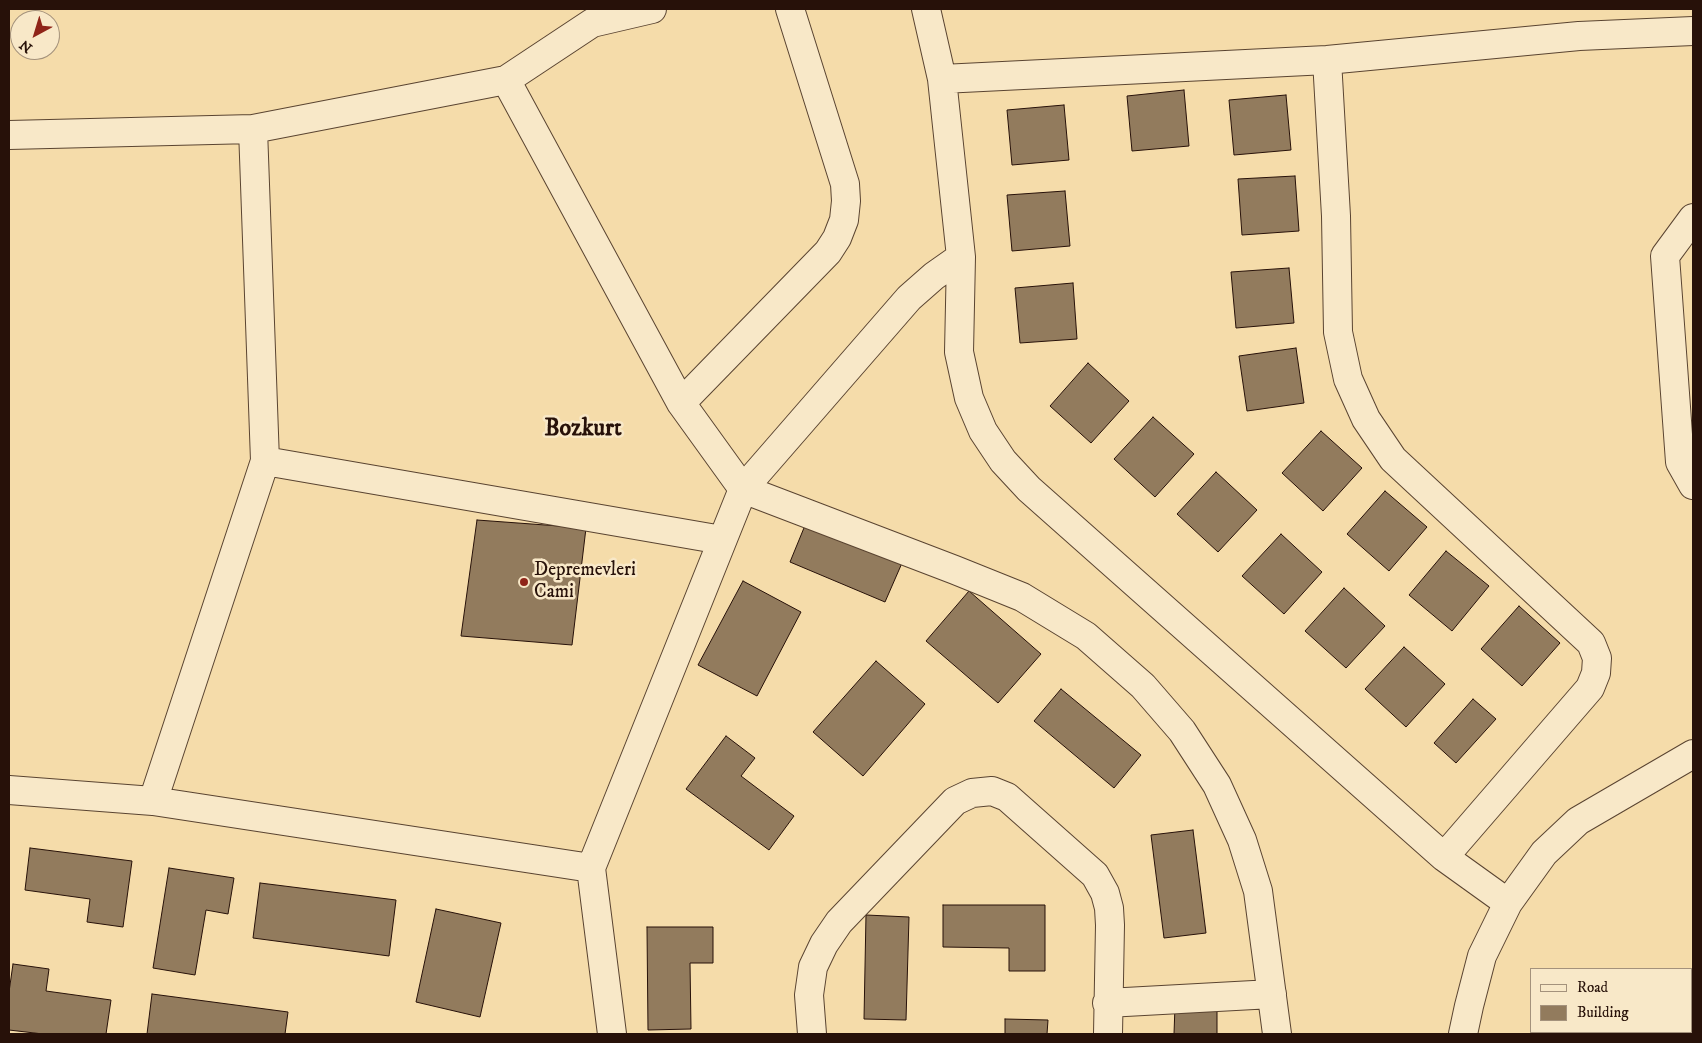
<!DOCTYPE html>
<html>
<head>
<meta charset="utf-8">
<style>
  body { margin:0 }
  #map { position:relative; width:1702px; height:1043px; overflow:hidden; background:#f5dcaa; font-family:"IM FELL DW Pica",serif }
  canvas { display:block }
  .frame { position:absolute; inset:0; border:10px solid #271109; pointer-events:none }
  .legend { position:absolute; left:1530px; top:968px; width:162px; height:65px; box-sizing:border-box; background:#f8e8c8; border:1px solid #a4927c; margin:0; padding:6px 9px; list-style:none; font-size:15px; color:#271109 }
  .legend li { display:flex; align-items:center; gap:10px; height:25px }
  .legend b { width:25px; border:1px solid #a4927c }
  .north { position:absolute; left:10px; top:10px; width:50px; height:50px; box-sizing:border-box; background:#f8e8c8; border:1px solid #a4927c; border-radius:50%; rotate:219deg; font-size:14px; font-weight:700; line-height:20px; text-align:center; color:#271109 }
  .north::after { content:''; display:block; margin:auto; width:18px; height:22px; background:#8f2418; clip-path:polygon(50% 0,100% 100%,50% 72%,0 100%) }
</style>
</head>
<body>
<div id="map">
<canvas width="1702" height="1043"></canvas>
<div class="frame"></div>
<ul class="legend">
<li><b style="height:6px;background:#f8e8c8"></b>Road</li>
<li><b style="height:14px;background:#927b5d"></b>Building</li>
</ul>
<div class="north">N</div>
</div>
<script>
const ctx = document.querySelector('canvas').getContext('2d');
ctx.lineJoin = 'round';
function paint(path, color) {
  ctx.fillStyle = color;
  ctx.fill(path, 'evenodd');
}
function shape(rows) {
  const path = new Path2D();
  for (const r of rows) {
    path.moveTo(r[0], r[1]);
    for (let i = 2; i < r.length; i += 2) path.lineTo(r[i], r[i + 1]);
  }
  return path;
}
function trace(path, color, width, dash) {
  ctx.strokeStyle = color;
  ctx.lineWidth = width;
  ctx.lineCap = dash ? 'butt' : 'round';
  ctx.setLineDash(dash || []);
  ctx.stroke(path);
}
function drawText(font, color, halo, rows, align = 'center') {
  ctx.font = font + ' "IM FELL DW Pica",serif';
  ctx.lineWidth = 5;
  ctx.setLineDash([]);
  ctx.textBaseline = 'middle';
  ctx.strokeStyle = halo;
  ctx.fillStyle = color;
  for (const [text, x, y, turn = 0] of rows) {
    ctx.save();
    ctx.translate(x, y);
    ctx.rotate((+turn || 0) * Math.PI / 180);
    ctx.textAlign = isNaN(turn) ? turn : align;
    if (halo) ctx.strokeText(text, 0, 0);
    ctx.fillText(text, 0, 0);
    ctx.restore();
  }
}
const building = shape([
  [1184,90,1189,146,1132,151,1127,96,1184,90],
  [1286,95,1291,150,1234,155,1229,100,1286,95],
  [1064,105,1069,160,1012,165,1007,110,1064,105],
  [1295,176,1299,231,1242,235,1238,179,1295,176],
  [1065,191,1070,246,1012,251,1007,195,1065,191],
  [1289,268,1294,323,1236,328,1231,272,1289,268],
  [1073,283,1077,339,1020,343,1015,288,1073,283],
  [1296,348,1304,403,1247,411,1239,356,1296,348],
  [1088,363,1129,401,1091,443,1050,406,1088,363],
  [1153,417,1194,454,1155,497,1114,459,1153,417],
  [1321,431,1362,468,1323,511,1282,473,1321,431],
  [1216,472,1257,510,1218,552,1177,514,1216,472],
  [1385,491,1427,527,1389,571,1347,534,1385,491],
  [477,520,586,528,572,645,461,636,477,520],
  [806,523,902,563,885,602,790,562,806,523],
  [1281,534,1322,572,1284,614,1242,576,1281,534],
  [1446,551,1489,586,1452,631,1409,595,1446,551],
  [743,581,801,612,757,696,698,665,743,581],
  [1344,588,1385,626,1346,668,1305,631,1344,588],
  [969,591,1041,654,998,703,926,641,969,591],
  [1519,606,1560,643,1522,686,1481,649,1519,606],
  [1404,647,1445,684,1406,727,1365,689,1404,647],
  [876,661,925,704,863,776,813,732,876,661],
  [1061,689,1141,755,1114,788,1034,721,1061,689],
  [1473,699,1496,719,1456,763,1434,743,1473,699],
  [726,736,755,758,741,776,794,816,769,850,686,789,726,736],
  [1193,830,1206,933,1164,938,1151,835,1193,830],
  [30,848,132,861,123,927,87,922,90,899,25,890,30,848],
  [169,868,234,878,228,914,206,910,195,975,153,968,169,868],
  [260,883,396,900,389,956,253,938,260,883],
  [943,905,1045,905,1045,971,1009,971,1009,948,943,947,943,905],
  [436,909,501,923,480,1017,416,1002,436,909],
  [866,915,909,917,906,1020,864,1019,866,915],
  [647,927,713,927,713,963,690,963,691,1029,648,1030,647,927],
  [13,964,49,969,46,991,111,1000,106,1034,43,1034,9,1030,9,992,13,964],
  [152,994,288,1012,285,1034,147,1034,152,994],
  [1175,1006,1217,1008,1217,1034,1174,1034,1175,1006],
  [1005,1019,1048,1020,1047,1034,1005,1034,1005,1019]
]);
paint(building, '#927b5d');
trace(building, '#271109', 1);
const minor = shape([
  [652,9,592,23,506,80,681,403,743,489,909,298,934,276,961,257],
  [926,9,942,79,961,257,959,352,969,398,983,431,1003,461,1029,489,1444,857],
  [1327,60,1336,216,1338,332,1348,379,1366,419,1393,459,1591,643,1597,658,1596,673,1590,688,1444,857,1508,903],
  [942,79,1327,60,1579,36,1693,31],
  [253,129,265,461,722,540],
  [9,135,253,129,506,80],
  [1693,218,1665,256,1680,462,1693,485],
  [681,403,828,252,837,238,844,220,846,201,845,184,790,9],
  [9,790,153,801,591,868],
  [153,801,265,461],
  [1107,1003,1272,994],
  [612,1034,591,868,743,489,955,570,1022,597,1086,636,1143,686,1182,731,1217,785,1242,840,1258,891,1277,1034],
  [812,1034,809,995,813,967,824,944,839,922,955,801,972,793,992,791,1007,797,1095,875,1105,893,1109,908,1110,925,1108,1034],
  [1463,1034,1469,1006,1482,956,1508,903,1544,853,1578,821,1693,754]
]);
trace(minor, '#5a4431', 30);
trace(minor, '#f8e8c8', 28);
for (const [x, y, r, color] of [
  [524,582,5,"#8f2418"]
]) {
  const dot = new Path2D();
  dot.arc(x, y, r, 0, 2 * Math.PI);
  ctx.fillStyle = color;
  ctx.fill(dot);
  trace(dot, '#f8e8c8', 2);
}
drawText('19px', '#271109', '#f8e8c8', [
  ["Depremevleri",534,571],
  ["Cami",534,593]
], 'left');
drawText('bold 24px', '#271109', '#f8e8c8', [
  ["Bozkurt",583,430]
]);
</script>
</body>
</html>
